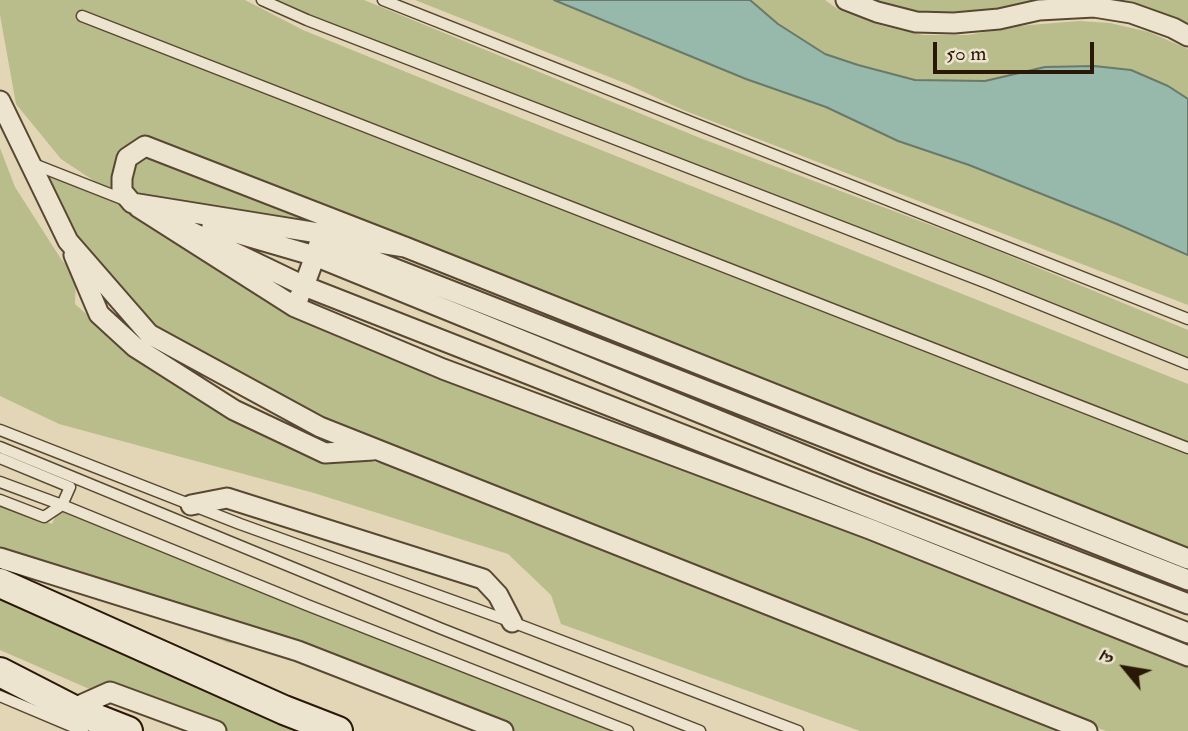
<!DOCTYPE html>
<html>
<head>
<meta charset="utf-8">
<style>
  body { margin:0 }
  #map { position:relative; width:1188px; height:731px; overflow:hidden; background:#e3d6b6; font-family:"IM FELL Double Pica","Noto Serif Devanagari",serif }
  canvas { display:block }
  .north { position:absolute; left:1090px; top:633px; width:70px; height:70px; -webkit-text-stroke:5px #ede4d0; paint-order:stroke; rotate:300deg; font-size:19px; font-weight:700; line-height:28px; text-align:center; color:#291806 }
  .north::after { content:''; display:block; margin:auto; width:24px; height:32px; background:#291806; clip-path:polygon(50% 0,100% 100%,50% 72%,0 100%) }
  .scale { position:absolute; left:933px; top:42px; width:161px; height:32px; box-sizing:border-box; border:4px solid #291806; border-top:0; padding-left:9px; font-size:21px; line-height:24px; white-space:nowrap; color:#291806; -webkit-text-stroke:5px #ede4d0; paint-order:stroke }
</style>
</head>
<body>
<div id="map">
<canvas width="1188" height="731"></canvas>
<div class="north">उ</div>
<div class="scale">50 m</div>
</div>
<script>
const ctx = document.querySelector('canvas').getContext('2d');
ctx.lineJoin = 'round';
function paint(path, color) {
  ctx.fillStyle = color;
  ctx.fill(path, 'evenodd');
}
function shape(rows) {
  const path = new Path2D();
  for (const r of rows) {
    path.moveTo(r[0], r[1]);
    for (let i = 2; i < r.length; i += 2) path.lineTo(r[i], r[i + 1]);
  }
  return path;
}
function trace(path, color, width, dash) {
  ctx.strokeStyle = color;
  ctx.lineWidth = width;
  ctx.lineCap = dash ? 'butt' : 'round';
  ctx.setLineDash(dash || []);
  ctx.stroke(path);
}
paint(shape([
  [0,0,245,0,303,30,438,85,1188,384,1188,551,137,147,120,198,61,159,16,104,0,15],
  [268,0,364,0,700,138,981,244,1188,330,1188,364],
  [415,0,554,0,746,79,826,107,898,141,969,165,1117,224,1188,255,1188,305,683,110,627,84],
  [750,0,825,0,839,10,883,26,923,35,968,35,1018,26,1079,21,1110,23,1149,32,1188,49,1188,99,1168,86,1045,67,985,81,915,80,858,65,825,54,778,24],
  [866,0,1052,0,995,11,950,15,913,11],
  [1113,0,1188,0,1188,25,1150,8],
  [0,148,15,187,61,259,76,276,75,304,116,340,324,456,382,463,1062,731,860,731,561,624,551,595,508,554,314,493,59,424,0,396],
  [139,154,381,239,134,201,125,173],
  [33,165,129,204,287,306,1188,663,1188,731,1106,731,322,424,150,333,89,263],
  [0,503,52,524,59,509,322,617,615,731,509,731,301,649,229,643,0,555],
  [0,588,327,731,224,731,94,691,0,650]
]), '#b9bc8b');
const water = shape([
  [554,0,750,0,778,24,825,54,858,65,915,80,985,81,1045,67,1094,66,1131,70,1168,86,1188,99,1188,255,1117,224,969,165,898,141,826,107,746,79,554,0]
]);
paint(water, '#96b9ab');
trace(water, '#6a7969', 2);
const lane = shape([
  [262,0,307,20,987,283,1188,364],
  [383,0,1188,319],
  [82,16,1188,448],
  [31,163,125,200],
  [0,430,240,524,512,622,798,731],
  [0,447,442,629,700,731],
  [0,458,70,487,62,505,0,482],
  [0,500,44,517,62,505,307,605,628,731],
  [0,696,83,731]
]);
const street = shape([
  [846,0,877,12,916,22,954,23,999,19,1039,10,1094,7,1131,13,1173,28,1188,36],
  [0,101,68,241,149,334,320,427,1087,731],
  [138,207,295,307,299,297],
  [150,212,304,286],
  [212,226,315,256,319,244],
  [329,243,1188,580],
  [405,247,145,146,127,158,122,178,122,191,132,203,405,247,1188,559],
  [74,255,99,314,135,347,234,410,325,453,373,450],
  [295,307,443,369,870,529,1188,656],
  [191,505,227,498,483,579,498,595,512,622],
  [0,558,298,651,503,731],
  [1188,604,865,480,315,256,304,286,1188,633],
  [72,709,110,692,216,731]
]);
const secondary = shape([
  [0,583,284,710,338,731],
  [0,672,72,709,128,731]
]);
trace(lane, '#584832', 13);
trace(street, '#584832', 23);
trace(secondary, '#291806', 32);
trace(lane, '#ede4d0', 10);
trace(street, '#ede4d0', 19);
trace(secondary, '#ede4d0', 28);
</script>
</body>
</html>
